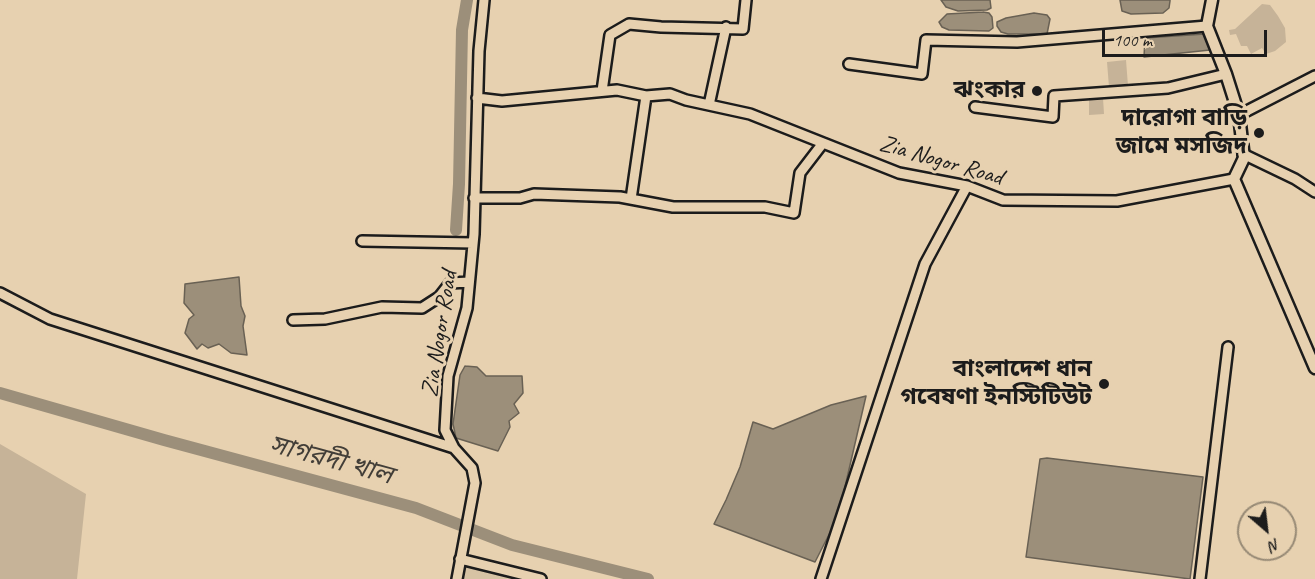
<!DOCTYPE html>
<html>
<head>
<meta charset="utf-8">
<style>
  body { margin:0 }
  #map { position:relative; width:1315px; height:579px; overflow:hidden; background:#e7d1b0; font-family:Caveat,sans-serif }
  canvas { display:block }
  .north { position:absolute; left:1237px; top:501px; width:60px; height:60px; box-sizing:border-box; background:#e7d1b0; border:2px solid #968975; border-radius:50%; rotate:152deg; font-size:16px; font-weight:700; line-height:24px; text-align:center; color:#1c1c1c }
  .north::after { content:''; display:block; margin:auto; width:21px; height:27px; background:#1c1c1c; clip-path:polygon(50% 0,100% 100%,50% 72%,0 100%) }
  .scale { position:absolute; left:1102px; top:30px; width:165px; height:27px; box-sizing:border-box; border:3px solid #1c1c1c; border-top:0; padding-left:8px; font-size:18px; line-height:21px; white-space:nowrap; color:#1c1c1c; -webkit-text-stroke:4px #e7d1b0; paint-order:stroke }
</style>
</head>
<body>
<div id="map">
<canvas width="1315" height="579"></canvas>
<div class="north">N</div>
<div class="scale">100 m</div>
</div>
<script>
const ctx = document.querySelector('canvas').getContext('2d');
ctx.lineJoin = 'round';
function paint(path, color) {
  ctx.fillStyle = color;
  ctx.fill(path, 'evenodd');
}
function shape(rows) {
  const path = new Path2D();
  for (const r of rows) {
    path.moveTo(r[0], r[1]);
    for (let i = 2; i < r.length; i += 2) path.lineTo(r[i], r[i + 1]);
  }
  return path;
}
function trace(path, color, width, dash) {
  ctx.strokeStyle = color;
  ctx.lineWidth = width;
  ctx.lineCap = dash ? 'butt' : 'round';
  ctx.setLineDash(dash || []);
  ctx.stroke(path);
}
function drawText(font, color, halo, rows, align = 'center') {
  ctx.font = font + ' Caveat,"Noto Sans Bengali",sans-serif';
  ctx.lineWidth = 6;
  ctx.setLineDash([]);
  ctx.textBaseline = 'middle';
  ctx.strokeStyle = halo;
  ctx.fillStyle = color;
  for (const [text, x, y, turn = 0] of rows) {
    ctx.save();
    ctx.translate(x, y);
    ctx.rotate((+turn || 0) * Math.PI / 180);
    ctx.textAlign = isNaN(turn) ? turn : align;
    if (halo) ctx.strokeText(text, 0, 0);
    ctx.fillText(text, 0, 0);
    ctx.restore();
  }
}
paint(shape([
  [466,562,538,579,464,579]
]), '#d7c3a4');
paint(shape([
  [1262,4,1270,5,1278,16,1285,28,1286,42,1275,51,1266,54,1262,48,1251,54,1247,46,1241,46,1236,34,1230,35,1229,30,1235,29],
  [1126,60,1128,86,1109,87,1107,62],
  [1089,98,1103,98,1104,114,1089,115],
  [0,444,86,494,77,579,0,579]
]), '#c6b398');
const water = shape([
  [941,0,990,0,991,8,987,10,958,11,946,7,941,0],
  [1120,0,1170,0,1170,1,1169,8,1163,13,1131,14,1122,11,1120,0],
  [983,12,989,13,992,17,993,28,989,31,949,30,942,27,939,22,947,14,983,12],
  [1034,13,1047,15,1050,19,1047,34,1008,34,1001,32,997,26,997,22,1006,18,1034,13],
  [1205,34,1210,50,1144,57,1145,38,1205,34],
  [239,277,241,306,245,316,243,326,247,355,231,353,219,344,208,348,202,344,197,349,185,333,189,319,194,315,184,303,185,284,239,277],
  [465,366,477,367,486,376,522,376,523,393,514,404,519,413,509,421,510,427,498,451,456,438,453,424,460,375,465,366],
  [866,396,838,517,815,562,714,524,726,500,740,467,753,422,773,429,831,405,866,396],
  [1047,458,1203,477,1190,579,1026,557,1040,459,1047,458]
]);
paint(water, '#9c8f7a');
trace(water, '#696154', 1.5);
trace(shape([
  [456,230,459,184,462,30,467,0],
  [0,393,164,440,416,508,512,545,648,579]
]), '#9c8f7a', 12);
const minor = shape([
  [849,64,922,74,926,40,1017,42,1207,26],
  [602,91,610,35,629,24,661,27,743,29,746,0],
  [477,98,502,101,617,90,646,96,670,94,686,100,750,114,899,173,967,186,1003,200,1117,201,1234,179],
  [709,105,726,27],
  [975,107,1053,117,1054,96,1168,88,1226,74],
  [1239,115,1315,76],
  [1243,154,1295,179,1315,192],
  [474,198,520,198,534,194,620,197,673,207,765,207,794,213,800,173,823,143],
  [631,199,646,96],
  [362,241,473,243],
  [0,293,50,319,454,448],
  [293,320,325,319,382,307,422,308,439,297,450,283,469,282],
  [460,559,541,579],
  [457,579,475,483,472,468,454,448,445,430,448,376,467,308,474,234,479,51,484,0],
  [821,579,925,264,967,186],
  [1200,579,1228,347]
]);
const tertiary = shape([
  [1212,0,1207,26,1226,74,1239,115,1244,158,1234,179,1315,368]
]);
trace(minor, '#1c1c1c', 14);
trace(tertiary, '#1c1c1c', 15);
trace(minor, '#e7d1b0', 9);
trace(tertiary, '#e7d1b0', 10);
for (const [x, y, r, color] of [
  [1037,91,6,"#1c1c1c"],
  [1259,133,6,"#1c1c1c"],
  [1104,384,6,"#1c1c1c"]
]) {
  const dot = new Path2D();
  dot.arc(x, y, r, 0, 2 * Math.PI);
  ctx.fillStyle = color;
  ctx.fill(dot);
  trace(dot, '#e7d1b0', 2);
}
drawText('bold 24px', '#1c1c1c', '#e7d1b0', [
  ["ঝংকার",1025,91],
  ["দারোগা বাড়ি",1247,119],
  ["জামে মসজিদ",1247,147],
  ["বাংলাদেশ ধান",1092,370],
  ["গবেষণা ইনস্টিটিউট",1092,398]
], 'right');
drawText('24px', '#1c1c1c', '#e7d1b0', [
  ["Zia Nogor Road",941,161,16],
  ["Zia Nogor Road",440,334,-81]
]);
drawText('italic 26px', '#423e38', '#e7d1b0', [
  ["সাগরদী খাল",331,461,15]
]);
</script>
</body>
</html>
